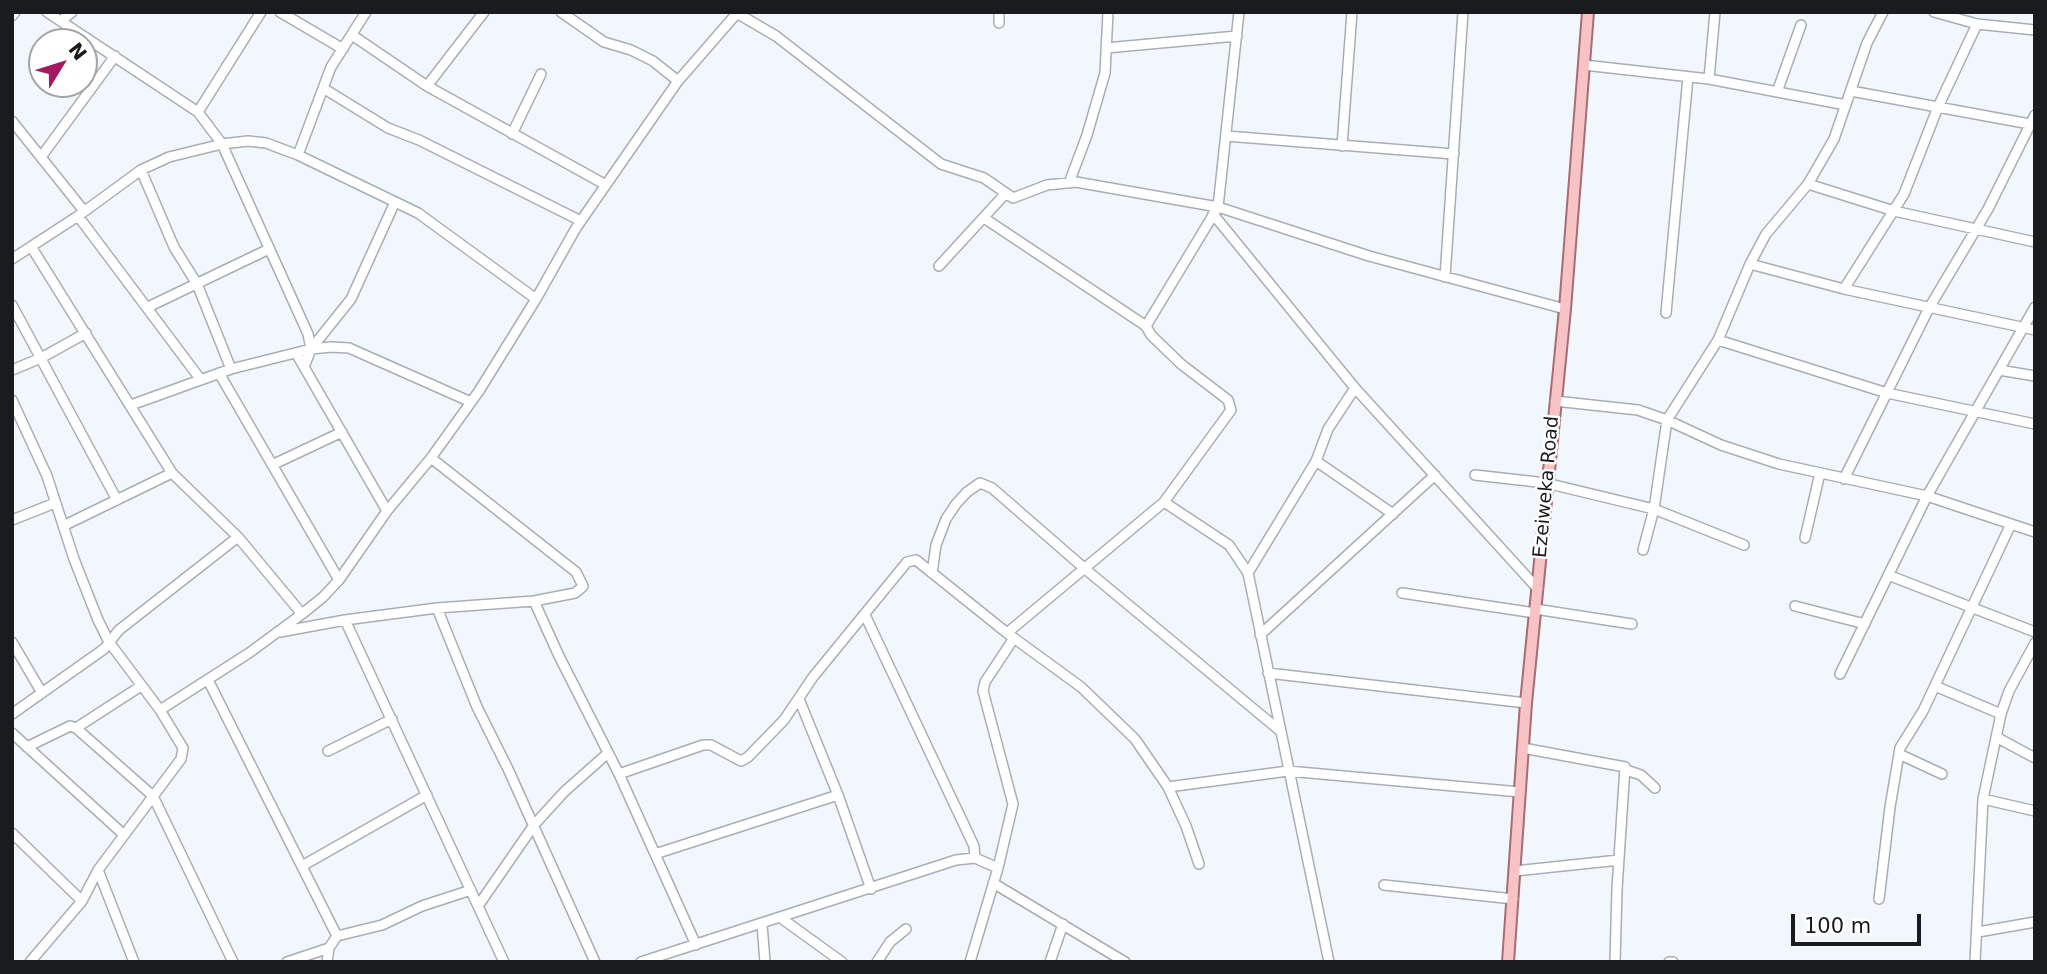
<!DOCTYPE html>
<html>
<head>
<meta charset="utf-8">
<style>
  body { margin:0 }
  #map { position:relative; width:2047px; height:974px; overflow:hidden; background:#f2f6fd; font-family:"DejaVu Sans",sans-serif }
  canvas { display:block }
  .frame { position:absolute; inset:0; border:14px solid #191b1e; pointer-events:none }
  .north { position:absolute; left:28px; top:28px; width:70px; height:70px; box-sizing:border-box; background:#fff; border:2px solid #a3a4a5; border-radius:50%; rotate:52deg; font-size:19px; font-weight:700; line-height:28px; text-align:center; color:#191b1e }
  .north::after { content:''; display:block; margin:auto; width:24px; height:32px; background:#a41961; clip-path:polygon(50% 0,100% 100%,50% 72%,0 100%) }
  .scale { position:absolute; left:1791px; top:914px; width:130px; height:32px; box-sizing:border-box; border:4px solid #191b1e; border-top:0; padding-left:9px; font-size:21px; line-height:24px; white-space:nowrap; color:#191b1e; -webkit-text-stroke:5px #fff; paint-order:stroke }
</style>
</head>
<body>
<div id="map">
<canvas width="2047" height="974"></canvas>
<div class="frame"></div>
<div class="north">N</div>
<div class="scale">100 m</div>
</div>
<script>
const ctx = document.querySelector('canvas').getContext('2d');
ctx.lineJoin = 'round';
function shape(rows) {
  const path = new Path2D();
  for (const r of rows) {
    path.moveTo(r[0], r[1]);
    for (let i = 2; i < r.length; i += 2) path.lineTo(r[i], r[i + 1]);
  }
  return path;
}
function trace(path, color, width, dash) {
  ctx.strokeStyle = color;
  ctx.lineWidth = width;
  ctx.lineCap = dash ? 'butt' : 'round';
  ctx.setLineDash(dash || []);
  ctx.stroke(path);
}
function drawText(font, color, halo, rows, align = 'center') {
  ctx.font = font + ' "DejaVu Sans",sans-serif';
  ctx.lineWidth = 5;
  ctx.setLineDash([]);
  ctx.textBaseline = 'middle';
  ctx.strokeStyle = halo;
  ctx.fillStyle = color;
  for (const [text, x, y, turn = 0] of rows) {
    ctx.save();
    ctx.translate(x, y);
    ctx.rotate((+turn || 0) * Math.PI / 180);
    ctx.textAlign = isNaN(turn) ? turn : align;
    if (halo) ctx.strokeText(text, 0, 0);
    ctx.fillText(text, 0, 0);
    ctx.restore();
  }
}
const minor = shape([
  [47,12,198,112,222,144,308,334,311,349],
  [280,12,343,49],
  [561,12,604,42,631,50,653,61,678,81],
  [735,12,776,36,941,164,984,178,1013,198,1047,185,1076,182,1218,207,1146,326],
  [999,12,999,23],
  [1239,12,1218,207,1369,256,1565,309],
  [1934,12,1977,24,2035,30],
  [12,16,15,12],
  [61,21,72,12],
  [352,35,427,86,606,185],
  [1106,48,1237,36],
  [1584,65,1709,79,1846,105],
  [1709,79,1715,12],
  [427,86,484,12],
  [323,88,388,128,419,140,581,221],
  [1851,91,2035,125],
  [1777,92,1801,25],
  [198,112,261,12],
  [12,121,84,211],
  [512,134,541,74],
  [1226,136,1454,154],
  [1342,146,1352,12],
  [298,155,331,67,366,12],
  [41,157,115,56],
  [141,170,174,247,197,284,231,369],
  [1069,183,1087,135,1105,73,1108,12],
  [1808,184,1894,211,2035,242],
  [1213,214,1355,388,1538,589],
  [78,216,201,380],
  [984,218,1146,326,1151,335,1181,364,1228,400,1231,410,1164,502,1007,633],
  [32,248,172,473,238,537,302,614],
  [12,259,78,216,141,170,169,157,222,144,248,141,266,143,298,155,418,213,536,299],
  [1750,264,1844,289,2035,330],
  [939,266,1006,193],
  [1445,277,1463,12],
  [1844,289,1904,194,1938,107,1977,24],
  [12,305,117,500],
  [148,307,269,249],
  [1666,313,1688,77],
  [1718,340,1887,393,2035,424],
  [296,353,387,511],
  [304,367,311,349,351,299,395,202],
  [12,370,41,358,86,333],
  [1999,370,2035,376],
  [219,373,339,580],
  [12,400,47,476,74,559,98,620,109,642,160,710,183,748,181,759,98,870,82,901,30,962],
  [1555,401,1638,410,1667,420,1718,340,1750,264,1766,234,1808,184,1834,139,1867,43,1883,12],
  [131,405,231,369,311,349,331,347,349,348,471,402],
  [1316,461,1393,514],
  [272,465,342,432],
  [1475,475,1546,483,1654,509,1744,545],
  [1844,479,1929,308,1988,209,2035,115],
  [1164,502,1229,545,1248,573,1329,962],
  [12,520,55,503],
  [63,526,172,473],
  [1805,538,1820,473],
  [1643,550,1654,509,1667,420,1721,445,1779,464,1927,496,2035,532],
  [932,573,936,545,946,519,956,504,967,492,980,483,992,488,1084,568,1279,730],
  [1248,573,1316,461,1328,429,1355,388],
  [1888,575,2035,632],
  [1402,593,1535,613],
  [534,601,559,656,619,774,696,945],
  [1795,606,1865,624],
  [437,608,477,707,508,769,595,962],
  [1535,609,1632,624],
  [865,615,974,846,975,858],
  [345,620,504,962],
  [280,632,345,620,437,608,534,601,575,593,580,589,583,586,576,572,431,458],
  [1260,635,1435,475],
  [12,642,42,693],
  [1268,673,1526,703],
  [1840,674,1927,496,2035,307],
  [208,680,337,936,329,948,287,962],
  [1935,686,2001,714],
  [799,699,838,795,871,889],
  [160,710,249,653,302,614,323,597,339,580,387,511,431,458,479,391,536,299,576,228,678,81,738,12],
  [12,714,104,649,119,630,238,537],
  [76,728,153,796,233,962],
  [12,733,123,834],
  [1996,737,2035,758],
  [27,747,70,726,76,728,141,686],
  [1523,748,1625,767,1617,889,1615,962],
  [328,751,392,719],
  [1899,754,1942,774],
  [1626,770,1641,775,1655,788],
  [619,774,703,745,711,745,741,761,748,757,784,720,813,677,907,562,916,560,1007,633,1081,687,1135,739,1168,787,1186,826,1199,864],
  [1168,787,1288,771,1520,792],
  [1983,799,2035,811],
  [12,833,82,901],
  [655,854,838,795],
  [302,866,427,795],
  [98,870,134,962],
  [1515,871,1619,860],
  [993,883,1125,962],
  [1384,885,1513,899],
  [1879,899,1890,807,1900,748,1923,711,2011,524],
  [478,906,534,825,564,792,608,753],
  [781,918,842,962],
  [762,924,765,962],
  [1978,932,2035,922],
  [337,936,382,925,422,906,471,890],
  [327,962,329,948],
  [641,962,956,860,975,858,998,868],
  [877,962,890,942,906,929],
  [970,962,998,868,1013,804,983,691,985,682,1014,638],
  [1050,962,1063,924],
  [1669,962,1673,962],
  [1975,962,1983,799,2001,714,2009,691,2035,643]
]);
const major = shape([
  [1508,962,1526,703,1565,309,1588,12]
]);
trace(minor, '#a8aeb6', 12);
trace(major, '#a56e70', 14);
trace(minor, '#fff', 9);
trace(major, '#f7c3c4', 10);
drawText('19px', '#191b1e', '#fff', [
  ["Ezeiweka Road",1547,487,-85]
]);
</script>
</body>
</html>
